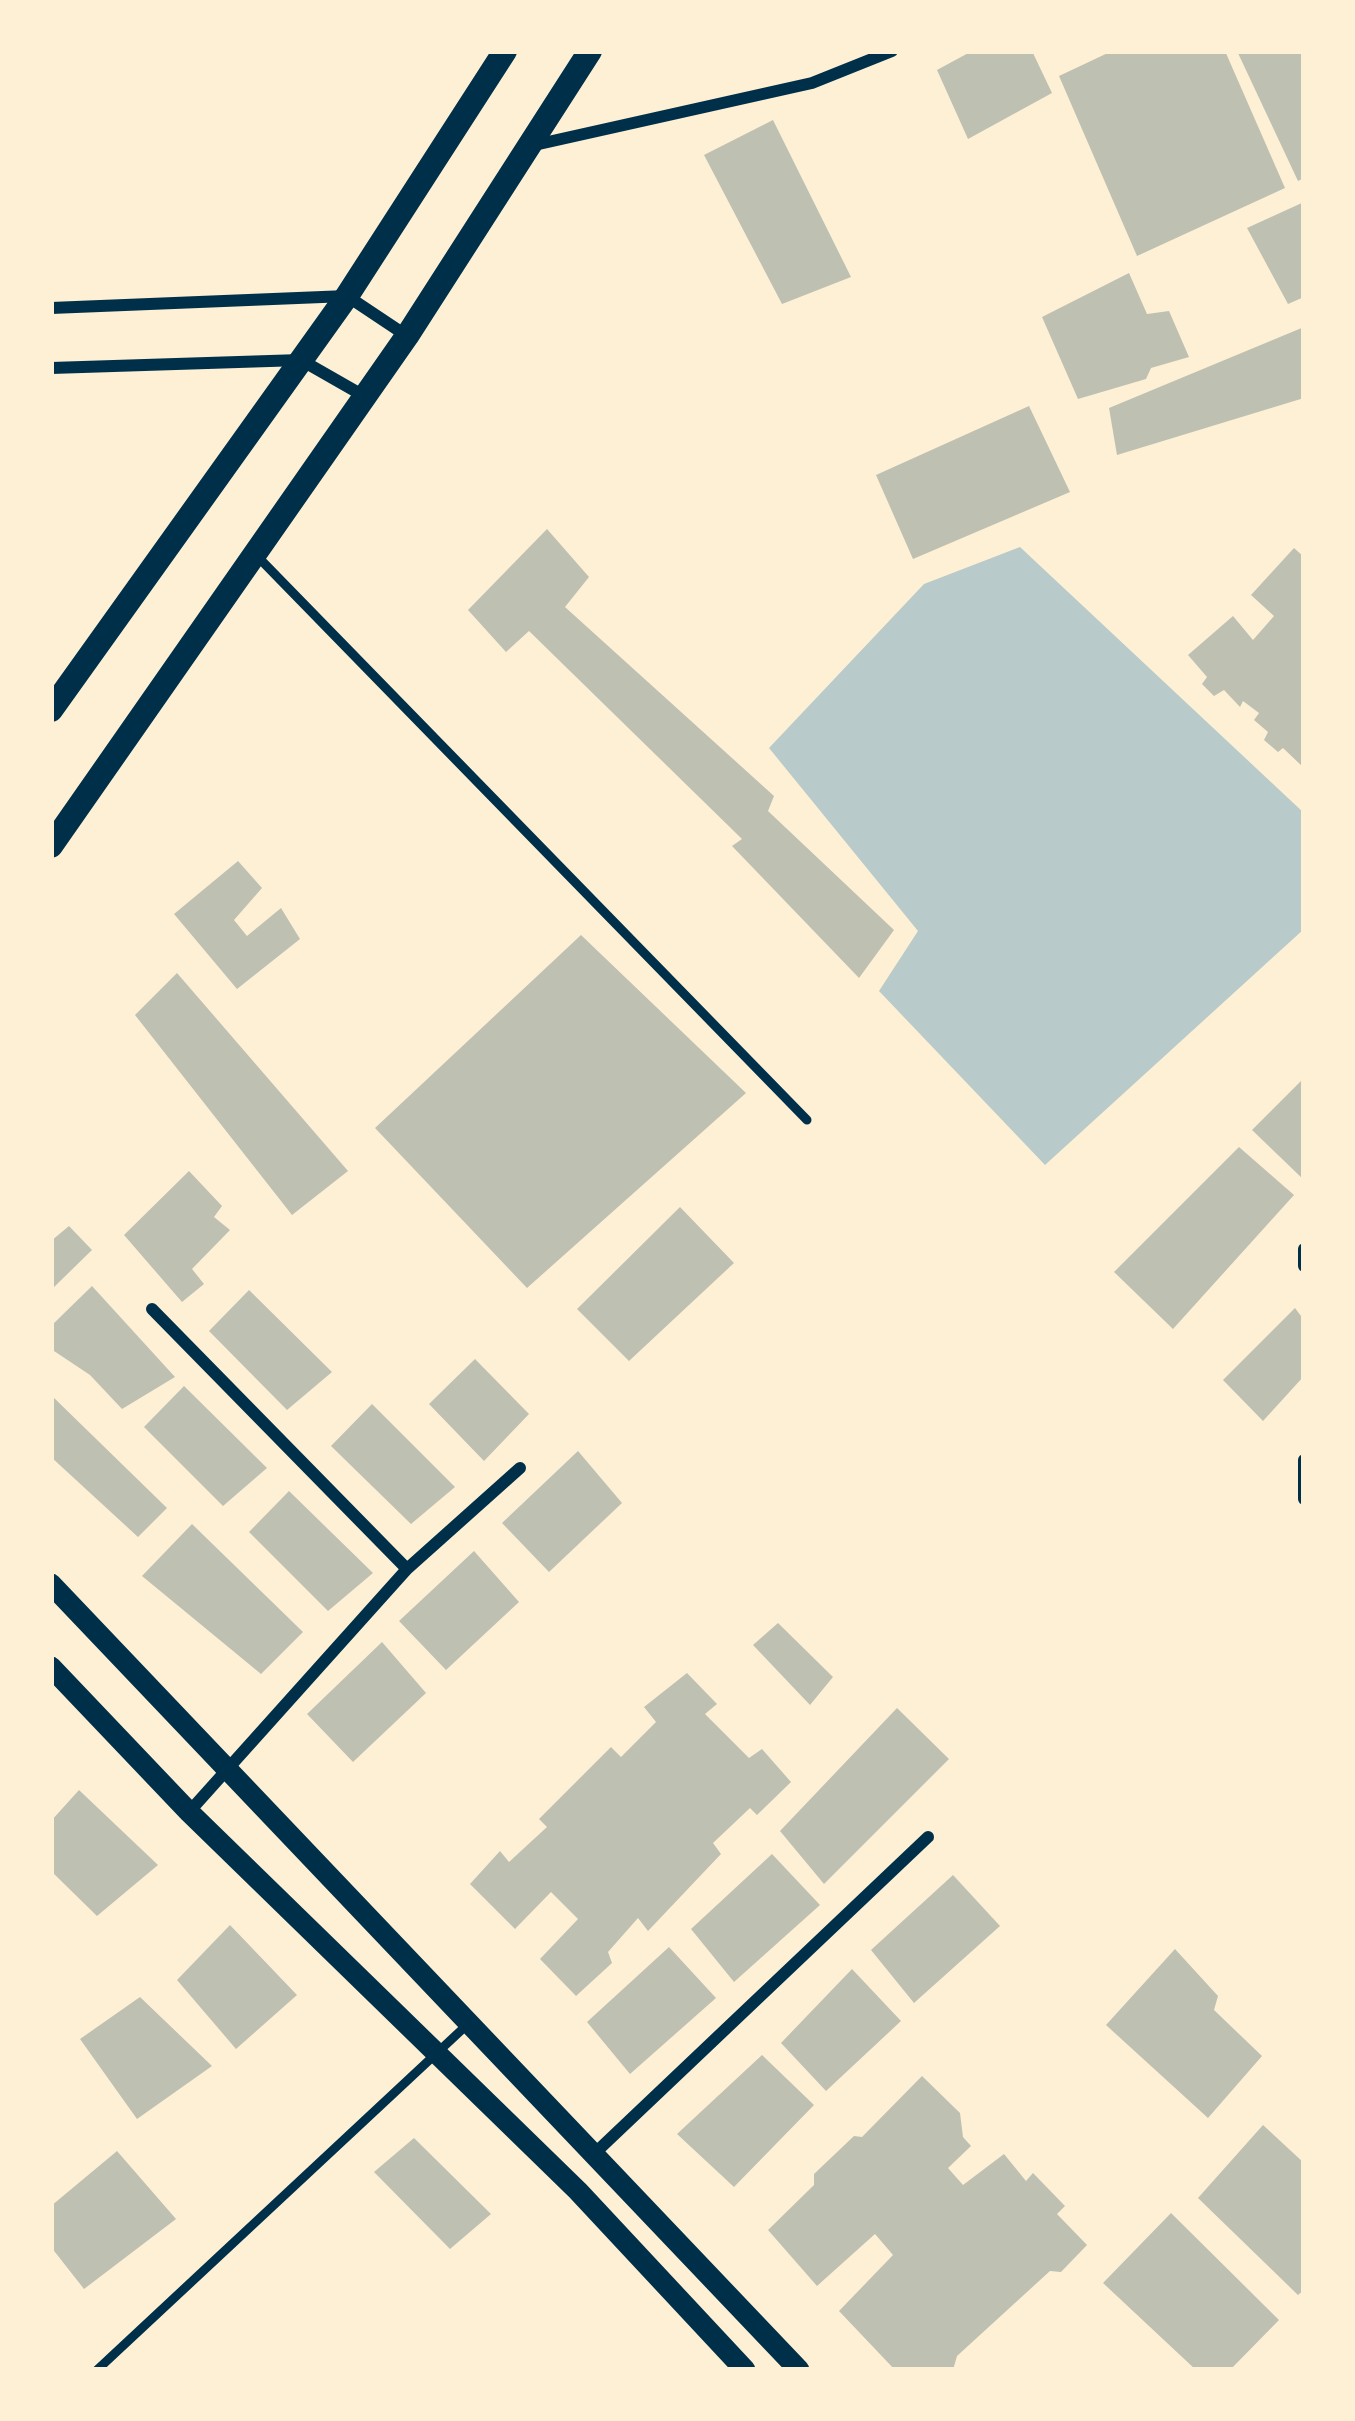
<!DOCTYPE html>
<html>
<head>
<meta charset="utf-8">
<style>
  body { margin:0 }
  #map { position:relative; width:1355px; height:2421px; overflow:hidden; background:#fdf0d5; font-family:"Exo 2",sans-serif }
  canvas { display:block }
  .frame { position:absolute; inset:0; border:54px solid #fdf0d5; pointer-events:none }
</style>
</head>
<body>
<div id="map">
<canvas width="1355" height="2421"></canvas>
<div class="frame"></div>
</div>
<script>
const ctx = document.querySelector('canvas').getContext('2d');
ctx.lineJoin = 'round';
function paint(path, color) {
  ctx.fillStyle = color;
  ctx.fill(path, 'evenodd');
}
function shape(rows) {
  const path = new Path2D();
  for (const r of rows) {
    path.moveTo(r[0], r[1]);
    for (let i = 2; i < r.length; i += 2) path.lineTo(r[i], r[i + 1]);
  }
  return path;
}
function trace(path, color, width, dash) {
  ctx.strokeStyle = color;
  ctx.lineWidth = width;
  ctx.lineCap = dash ? 'butt' : 'round';
  ctx.setLineDash(dash || []);
  ctx.stroke(path);
}
paint(shape([
  [1020,547,1304,813,1304,929,1045,1165,879,991,918,931,769,748,924,584]
]), '#b9caca');
paint(shape([
  [972,51,1032,51,1052,93,968,139,937,70],
  [1112,51,1225,51,1285,188,1137,256,1059,76],
  [1237,51,1304,51,1304,178,1298,181],
  [773,120,851,277,782,304,704,155],
  [1304,202,1304,297,1288,304,1247,228],
  [1129,273,1147,314,1169,311,1189,357,1151,368,1146,379,1078,399,1042,317],
  [1304,327,1304,398,1117,455,1109,408],
  [1029,406,1070,492,913,559,876,475],
  [547,529,589,577,565,607,774,796,768,811,894,930,859,978,732,846,742,839,529,631,506,652,468,610],
  [1294,548,1304,557,1304,768,1283,748,1278,752,1264,740,1268,732,1254,720,1259,713,1243,701,1240,707,1224,690,1214,696,1202,684,1207,677,1188,655,1233,616,1253,640,1274,616,1251,595],
  [238,861,262,888,234,920,247,936,281,908,300,939,237,989,174,914],
  [581,935,746,1093,527,1288,375,1128],
  [177,973,348,1171,292,1215,135,1015],
  [1304,1078,1304,1180,1252,1130],
  [1239,1147,1294,1195,1173,1329,1114,1272],
  [189,1171,222,1206,214,1217,230,1230,192,1269,204,1284,182,1302,124,1235],
  [680,1207,734,1263,629,1361,577,1309],
  [69,1226,92,1250,51,1290,51,1241],
  [92,1286,175,1377,122,1409,90,1375,51,1349,51,1326],
  [249,1290,332,1372,287,1410,209,1331],
  [1295,1308,1304,1320,1304,1376,1263,1421,1223,1380],
  [475,1359,529,1414,484,1461,429,1404],
  [184,1386,267,1468,223,1506,144,1427],
  [51,1395,167,1508,138,1537,51,1457],
  [372,1404,455,1487,411,1524,331,1446],
  [578,1451,622,1503,549,1572,502,1523],
  [289,1491,373,1573,328,1611,249,1532],
  [192,1524,303,1632,261,1674,142,1576],
  [474,1551,519,1602,446,1670,399,1621],
  [778,1623,833,1677,810,1705,753,1645],
  [382,1642,426,1693,353,1762,307,1714],
  [687,1673,717,1704,705,1714,749,1758,762,1749,791,1782,757,1815,750,1808,713,1843,721,1854,648,1931,638,1918,608,1952,612,1963,576,1996,540,1959,578,1919,551,1892,515,1929,470,1884,500,1851,509,1862,547,1827,539,1819,611,1747,621,1757,656,1722,644,1707],
  [897,1708,949,1759,824,1884,780,1831],
  [79,1790,158,1865,97,1916,51,1871,51,1821],
  [772,1854,820,1905,734,1982,691,1929],
  [953,1875,1000,1926,914,2003,871,1950],
  [230,1925,297,1995,236,2049,177,1980],
  [669,1947,716,1998,630,2074,587,2022],
  [1175,1949,1218,1996,1214,2010,1262,2056,1208,2118,1106,2025],
  [852,1969,901,2021,826,2091,781,2043],
  [140,1997,212,2066,137,2119,80,2039],
  [762,2055,814,2105,734,2187,677,2134],
  [922,2076,960,2113,963,2137,971,2146,948,2168,963,2185,1004,2154,1026,2181,1033,2173,1065,2206,1057,2214,1087,2245,1061,2272,1050,2271,957,2356,953,2370,895,2370,839,2311,893,2255,875,2234,817,2286,768,2230,814,2185,814,2174,854,2136,862,2137],
  [1263,2125,1304,2163,1304,2290,1298,2295,1198,2198],
  [414,2138,491,2214,450,2249,374,2172],
  [117,2151,176,2219,84,2289,51,2247,51,2206],
  [1171,2213,1279,2320,1230,2370,1196,2370,1103,2283]
]), '#bec0b2');
trace(shape([
  [258,557,807,1120],
  [97,2370,469,2023]
]), '#003049', 9);
trace(shape([
  [530,146,812,83,892,51],
  [51,308,347,296,407,336],
  [51,368,301,360,364,396],
  [1304,1249,1304,1266],
  [152,1309,407,1569],
  [1304,1460,1304,1499],
  [189,1812,407,1569,520,1468],
  [594,2154,928,1837]
]), '#003049', 12);
trace(shape([
  [51,1584,799,2370],
  [51,1667,189,1812,578,2191,745,2370]
]), '#003049', 21);
trace(shape([
  [51,710,347,296,505,51],
  [51,846,407,336,590,51]
]), '#003049', 24);
</script>
</body>
</html>
